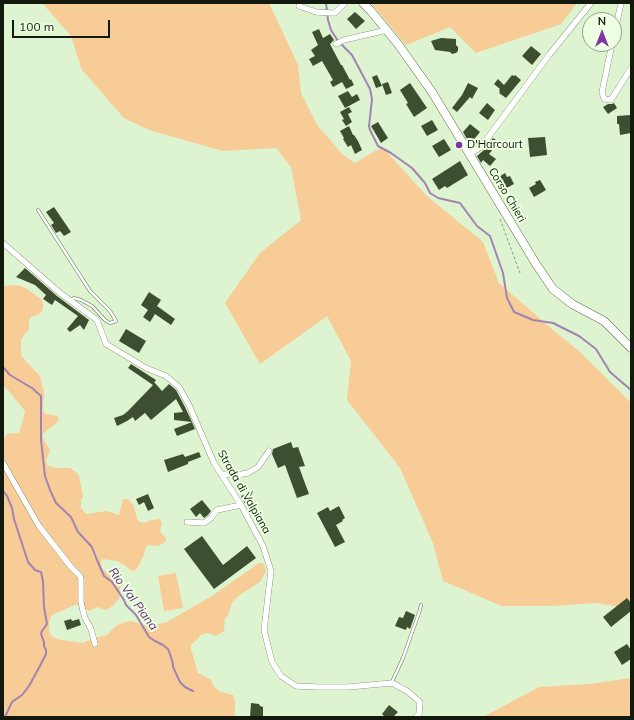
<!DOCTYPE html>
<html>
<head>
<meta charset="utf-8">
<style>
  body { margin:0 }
  #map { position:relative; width:634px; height:720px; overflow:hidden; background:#def3cf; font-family:Mulish,sans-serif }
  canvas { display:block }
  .frame { position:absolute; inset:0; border:4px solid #131a0d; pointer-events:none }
  .north { position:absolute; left:582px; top:12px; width:40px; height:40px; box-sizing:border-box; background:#eeffe2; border:1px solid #96a38d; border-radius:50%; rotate:0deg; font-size:11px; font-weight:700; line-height:16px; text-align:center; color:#131a0d }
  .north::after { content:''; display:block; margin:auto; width:14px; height:18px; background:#8034a5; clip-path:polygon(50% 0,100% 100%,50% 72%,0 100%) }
  .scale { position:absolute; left:12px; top:20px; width:98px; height:18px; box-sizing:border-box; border:2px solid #131a0d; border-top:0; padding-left:5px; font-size:12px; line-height:14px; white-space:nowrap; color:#131a0d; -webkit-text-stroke:3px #eeffe2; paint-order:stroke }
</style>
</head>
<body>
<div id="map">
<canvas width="634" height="720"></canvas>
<div class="frame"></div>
<div class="north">N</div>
<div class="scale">100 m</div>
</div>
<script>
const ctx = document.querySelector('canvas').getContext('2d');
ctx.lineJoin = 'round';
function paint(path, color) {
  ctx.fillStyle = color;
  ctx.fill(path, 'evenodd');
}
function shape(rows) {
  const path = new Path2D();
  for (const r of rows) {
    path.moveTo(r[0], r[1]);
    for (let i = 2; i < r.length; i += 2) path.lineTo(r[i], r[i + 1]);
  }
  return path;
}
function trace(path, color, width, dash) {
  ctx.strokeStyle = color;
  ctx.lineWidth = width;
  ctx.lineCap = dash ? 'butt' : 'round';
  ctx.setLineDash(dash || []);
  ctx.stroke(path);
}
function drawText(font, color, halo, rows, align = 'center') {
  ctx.font = font + ' Mulish,sans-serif';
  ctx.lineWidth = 4;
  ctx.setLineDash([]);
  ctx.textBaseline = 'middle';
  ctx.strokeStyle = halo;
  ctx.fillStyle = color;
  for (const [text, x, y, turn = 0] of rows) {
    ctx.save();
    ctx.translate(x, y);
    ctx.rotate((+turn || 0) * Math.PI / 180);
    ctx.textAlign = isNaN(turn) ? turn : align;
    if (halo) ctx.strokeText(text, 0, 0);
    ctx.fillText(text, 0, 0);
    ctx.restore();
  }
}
paint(shape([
  [38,3,269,3,298,65,301,93,317,125,343,155,355,163,382,147,427,196,483,242,499,283,554,331,580,352,631,403,631,609,597,603,552,606,502,606,443,581,433,543,400,468,347,400,351,361,327,316,260,364,225,303,260,253,301,220,291,167,276,148,223,151,149,130,124,118,82,70,71,36,43,4],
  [371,3,577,3,561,24,476,53,450,27,406,45],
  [16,285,24,287,31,292,41,299,43,303,43,307,42,311,39,314,31,317,29,321,29,330,23,336,21,340,21,353,22,357,40,376,44,393,43,410,45,414,57,416,59,420,56,423,43,434,43,438,50,450,46,461,47,465,55,468,70,468,77,473,79,476,83,496,81,500,81,508,86,514,107,511,119,515,122,502,124,499,128,499,134,506,137,519,140,522,144,523,152,520,160,519,162,523,160,532,166,538,166,542,158,546,149,545,146,547,144,555,136,570,131,571,125,565,117,561,102,559,101,563,102,568,114,580,120,587,120,595,119,599,110,608,106,610,98,607,89,611,77,604,52,615,50,619,49,623,49,631,51,635,54,638,61,640,83,643,91,639,107,635,117,625,126,622,130,621,138,623,147,626,151,626,167,622,212,596,259,563,263,563,266,571,260,582,238,596,232,603,228,615,225,619,224,631,216,636,208,633,200,635,198,639,191,645,191,649,198,673,211,680,214,687,221,692,233,695,235,701,235,717,3,717,3,440,7,434,19,433,22,424,25,411,8,390,3,386,3,286],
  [176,573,183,608,164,611,158,576],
  [631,678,631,717,483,717,539,687,590,684]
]), '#f8cc96');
trace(shape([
  [326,3,328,20,331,30,338,41,352,55,370,89,372,99,369,126,370,130,378,146,391,153,412,168,425,183,430,193,438,198,460,203,477,226,490,236,503,273,507,298,514,312,533,320,553,323,579,336,596,349,610,372,631,390],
  [3,367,10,375,32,388,41,396,41,440,45,476,50,490,56,503,71,517,78,532,92,547,97,560,104,576,112,582,124,600,126,605,136,615,149,637,155,641,163,645,168,649,170,654,173,664,173,667,180,682,185,687,193,691],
  [3,491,7,496,12,508,14,519,28,562,35,570,41,572,43,581,44,607,47,624,42,631,41,634,44,642,44,646,46,650,46,654,41,664,29,686,22,695,12,702,5,717]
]), '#a184b3', 2);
paint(shape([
  [355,12,365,21,356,29,347,19],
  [319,29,323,38,330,34,334,40,330,44,341,65,342,65,350,80,351,79,354,85,346,89,342,82,333,87,330,82,333,80,322,61,313,66,309,59,315,56,311,50,318,45,312,32],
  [441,38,456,39,456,45,458,47,458,51,456,53,452,54,450,52,435,50,431,41],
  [531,46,541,54,532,65,522,56],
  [377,75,382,86,376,88,372,77],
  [512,75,514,76,515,75,521,80,506,98,499,93,500,92,499,90,500,89,494,84,498,79,504,85],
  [388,82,392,93,386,95,382,84],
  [410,83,427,108,414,117,406,104,408,103,400,90],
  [468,83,478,88,472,99,470,97,457,112,452,108,462,95],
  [348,91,352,97,357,94,360,100,345,108,338,96],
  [487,103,495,110,488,120,479,113],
  [614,103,617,108,608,114,603,107,608,104,612,104],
  [349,107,352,112,348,114,352,122,346,126,342,120,344,119,340,112],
  [631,115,631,133,620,135,619,124,617,124,617,116],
  [432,120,438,130,427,136,421,126],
  [378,122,388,138,381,143,371,126],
  [470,124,480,132,472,142,468,141,463,132],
  [349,126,353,135,354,135,358,141,362,150,355,154,351,145,348,147,343,139,344,138,340,131],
  [545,137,547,155,530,157,528,138],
  [493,138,499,142,489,154,496,159,490,166,483,160,481,163,477,156,484,150],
  [444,139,451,150,439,157,432,146],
  [460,161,468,175,447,188,445,186,439,190,432,179],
  [505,173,507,177,510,176,514,184,501,191,498,186,499,185,496,179],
  [540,180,546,190,534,197,529,188,536,184,535,182],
  [54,207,71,232,64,236,60,231,56,233,51,225,54,223,46,212],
  [25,268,57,296,89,320,84,330,80,325,70,332,67,329,78,316,55,300,52,305,43,299,46,295,35,285,16,277],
  [149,292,161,300,157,306,175,319,171,325,155,314,150,322,143,317,148,310,141,305],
  [126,329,146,341,139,353,119,341],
  [131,364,156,380,154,383,155,383,162,391,169,384,176,390,185,407,192,422,174,420,174,413,183,412,176,399,151,420,145,413,135,421,133,417,127,421,117,426,114,418,123,415,128,411,153,385,128,368],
  [192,422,195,429,177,436,174,429],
  [291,442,293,448,298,447,305,466,299,467,309,494,297,498,285,465,278,468,272,454,273,449],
  [199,452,201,457,188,462,188,464,168,472,164,460,183,454,185,457],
  [253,491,248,503,245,504,241,496],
  [148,494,154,508,148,511,144,502,139,505,136,499],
  [202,500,211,511,208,515,204,518,200,513,196,517,190,509],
  [339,506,345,518,342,520,343,521,336,525,345,542,335,547,317,513,328,507,330,511],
  [202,536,223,565,247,546,256,558,214,589,184,549],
  [627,598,631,603,631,611,611,627,603,617],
  [406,611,415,615,410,629,407,627,406,630,395,626,399,617,403,618],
  [71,619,72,621,79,619,81,625,67,630,64,621],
  [627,644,631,650,631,659,622,665,614,652],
  [251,703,259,704,260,706,263,707,263,717,250,717],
  [389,705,398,712,393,717,385,717,382,714]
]), '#3e4f31');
const lane = shape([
  [38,210,90,291,110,311,116,321,110,323,105,320,92,306,81,300,74,298,71,300],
  [392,682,403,658,419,613,421,605]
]);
const street = shape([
  [299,6,316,12,332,13,335,13,345,3],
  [614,36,621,3],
  [336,44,344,40,387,30],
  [612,44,602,92,604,99,611,100,631,68],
  [470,154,481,147,549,55,591,3],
  [3,243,60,293,97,320,106,344,146,368,166,376,179,387,189,405,214,463,241,505,263,546,271,571,264,630,272,662,281,676,296,686,317,687,348,687,392,683,407,691,420,702,419,714,416,717],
  [3,463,39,526,71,567,80,576,81,579,81,602,83,611,85,618,91,629,95,644],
  [221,474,237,475,248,473,258,467,269,451],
  [187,522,204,523,211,518,217,510,241,505]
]);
const secondary = shape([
  [363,3,370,10,398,44,432,92,536,264,553,289,572,304,604,321,631,348]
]);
trace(lane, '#5b6d4e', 3.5);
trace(street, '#5b6d4e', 6);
trace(secondary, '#5b6d4e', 9);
trace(shape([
  [500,219,520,273]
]), '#8c9b81', 1, [3, 2]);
trace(lane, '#fff', 2.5);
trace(street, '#fff', 5.5);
trace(secondary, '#fff', 8);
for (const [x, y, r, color] of [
  [459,145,4,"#8034a5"]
]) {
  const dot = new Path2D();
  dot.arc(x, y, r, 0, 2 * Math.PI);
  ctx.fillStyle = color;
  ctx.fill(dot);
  trace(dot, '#eeffe2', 1.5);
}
drawText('11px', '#131a0d', '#eeffe2', [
  ["D'Harcourt",467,145]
], 'left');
drawText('11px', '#131a0d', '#eeffe2', [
  ["Corso Chieri",507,195,59],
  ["Strada di Valpiana",244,492,60]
]);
drawText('italic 12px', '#632b7f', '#eeffe2', [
  ["Rio Val Piana",133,599,54]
]);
</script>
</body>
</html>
